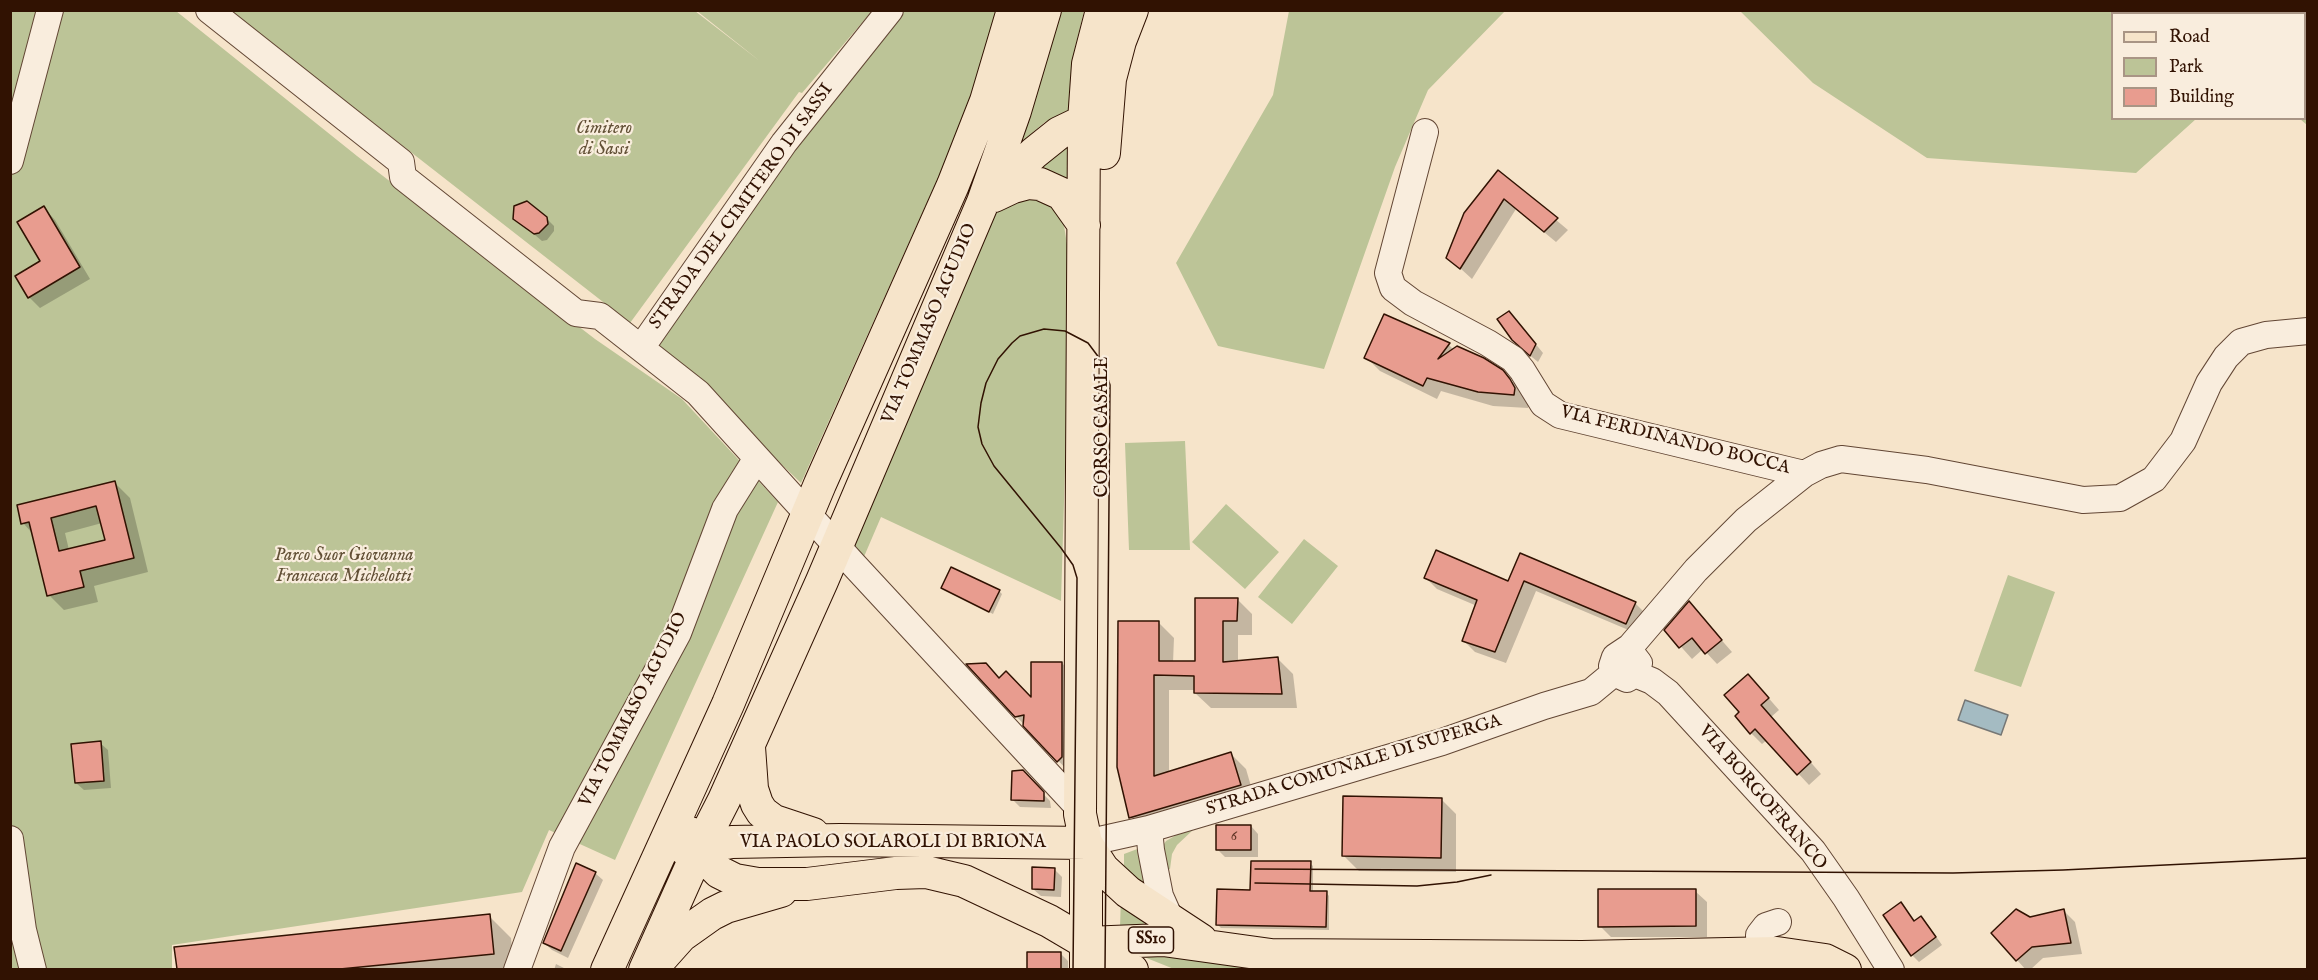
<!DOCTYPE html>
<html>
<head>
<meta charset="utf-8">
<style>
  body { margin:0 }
  #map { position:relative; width:2318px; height:980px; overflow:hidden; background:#f6e4ca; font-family:"IM FELL English",serif }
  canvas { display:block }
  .frame { position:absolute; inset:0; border:12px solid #311202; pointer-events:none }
  .legend { position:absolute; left:2111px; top:12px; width:195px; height:108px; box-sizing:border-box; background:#f9eddd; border:2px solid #a99585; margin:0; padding:8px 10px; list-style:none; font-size:18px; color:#311202 }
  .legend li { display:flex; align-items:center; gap:12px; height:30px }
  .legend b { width:30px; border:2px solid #a99585 }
</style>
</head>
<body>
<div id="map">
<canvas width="2318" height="980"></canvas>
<div class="frame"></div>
<ul class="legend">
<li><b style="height:8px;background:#f6e4ca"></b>Road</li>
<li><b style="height:16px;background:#bcc497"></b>Park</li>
<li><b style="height:16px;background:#e89c8f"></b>Building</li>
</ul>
</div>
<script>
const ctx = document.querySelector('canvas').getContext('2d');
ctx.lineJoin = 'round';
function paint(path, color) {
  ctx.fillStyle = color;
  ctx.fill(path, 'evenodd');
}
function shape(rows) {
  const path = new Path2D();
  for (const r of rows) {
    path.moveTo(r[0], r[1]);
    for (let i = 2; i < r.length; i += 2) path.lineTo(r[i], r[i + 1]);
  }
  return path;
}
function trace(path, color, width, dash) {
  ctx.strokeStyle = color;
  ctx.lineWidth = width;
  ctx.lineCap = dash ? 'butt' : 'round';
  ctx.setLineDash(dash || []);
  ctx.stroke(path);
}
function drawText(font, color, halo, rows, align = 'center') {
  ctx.font = font + ' "IM FELL English",serif';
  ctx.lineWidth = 4.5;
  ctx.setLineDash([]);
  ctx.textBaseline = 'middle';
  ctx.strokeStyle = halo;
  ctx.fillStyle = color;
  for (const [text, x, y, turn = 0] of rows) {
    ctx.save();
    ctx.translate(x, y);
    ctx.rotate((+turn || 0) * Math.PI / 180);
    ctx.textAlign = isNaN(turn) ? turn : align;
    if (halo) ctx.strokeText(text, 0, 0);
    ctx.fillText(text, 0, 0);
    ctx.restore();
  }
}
paint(shape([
  [10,11,176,11,357,156,595,339,682,399,778,502,615,860,549,830,522,892,172,945,172,969,11,969],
  [230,11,695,11,761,62,697,11,872,11,802,93,799,92,630,323],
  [894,11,997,11,986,57,942,169,801,483,653,341],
  [1060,11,1084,11,1075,48,1071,84,1072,112,1045,122,1019,144],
  [1289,11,1505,11,1428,90,1395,167,1324,369,1218,346,1176,263,1273,95],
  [1740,11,2307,11,2307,125,2300,119,2304,118,2304,14,2112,14,2112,118,2196,119,2136,173,1927,158,1813,83],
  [1075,135,1073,194,1032,173],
  [1035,191,1062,213,1071,270,1061,601,881,517,863,559,850,543,991,211],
  [1185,441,1190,550,1129,550,1125,443],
  [1226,504,1279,552,1245,589,1192,542],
  [1304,539,1338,566,1292,624,1258,597],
  [2008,575,2055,592,2021,687,1974,671],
  [1194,825,1194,829,1177,845,1172,854,1170,869,1161,872,1160,850,1166,841],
  [1140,848,1149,887,1124,871,1124,854],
  [1121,897,1149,918,1140,929,1120,927],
  [1129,951,1477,969,1174,969]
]), '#bcc497');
const water = shape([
  [1965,700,2008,715,2001,735,1958,720,1965,700]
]);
paint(water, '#a4bbc2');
trace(water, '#767775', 1.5);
paint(shape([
  [1499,172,1568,230,1556,242,1516,209,1472,279,1448,257],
  [44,208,55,220,90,279,40,308,29,297,42,262],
  [515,218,546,218,554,226,554,231,547,240,542,241],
  [1385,316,1449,345,1454,350,1502,372,1517,386,1529,403,1528,408,1493,406,1441,391,1437,399,1380,371,1366,357],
  [1516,320,1543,353,1538,362,1521,348],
  [115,483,130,498,148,572,94,586,98,602,64,610,49,595,33,534,23,523],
  [102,523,106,541,69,550,65,533],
  [1521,555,1635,603,1646,614,1638,634,1536,591,1506,663,1475,652,1464,641,1477,606,1437,589,1426,578,1509,583],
  [943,588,999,591,1002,594,993,614],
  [1237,599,1252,614,1252,635,1238,635,1238,663,1278,659,1293,674,1297,708,1211,708,1195,693,1195,690,1169,690,1169,773,1231,754,1246,769,1255,800,1146,832,1131,817,1158,622,1174,638,1173,663,1196,663],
  [1689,603,1732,652,1717,664,1703,649,1692,659,1666,630],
  [1062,663,1073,675,1069,772,1016,716,999,679,1032,700],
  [1759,687,1779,710,1771,717,1821,774,1809,785,1767,740,1762,744,1751,733],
  [100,743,108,750,111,788,84,790,76,783],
  [1022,772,1050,801,1051,808,1020,807,1013,800],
  [1441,799,1456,814,1456,872,1359,871,1344,856],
  [1251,826,1258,834,1258,857,1225,857,1218,850],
  [1310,863,1313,866,1313,892,1326,892,1329,896,1329,930,1221,928,1218,925],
  [1054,869,1062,877,1061,897,1041,896,1033,889],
  [595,873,603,880,568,958,552,950,544,943],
  [1695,891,1707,902,1707,937,1611,937,1600,926],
  [1901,904,1916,922,1921,918,1928,925,1942,945,1919,962,1912,955],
  [2064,911,2075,922,2082,954,2043,958,2030,970,2026,970,1993,933,2030,918],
  [489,916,511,938,514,970,178,970,176,949],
  [1029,954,1061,954,1068,961,1068,970,1029,970],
  [556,964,568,970,554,970]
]), '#0003');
const building = shape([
  [1498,170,1558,218,1544,232,1504,199,1460,269,1446,258,1464,213,1498,170],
  [527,201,547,217,548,224,539,233,534,234,513,219,514,206,527,201],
  [44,206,80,267,28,298,15,276,40,261,17,222,44,206],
  [1509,311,1536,344,1530,356,1512,340,1497,319,1509,311],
  [1384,314,1450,343,1438,359,1457,346,1484,358,1503,370,1510,379,1515,388,1514,395,1478,392,1427,378,1423,386,1364,358,1384,314],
  [115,481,134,558,80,571,84,587,47,596,29,522,21,524,17,505,115,481],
  [96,506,105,540,59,551,51,518,96,506],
  [1436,550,1508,581,1520,553,1636,602,1626,624,1524,581,1495,652,1462,641,1477,600,1424,578,1436,550],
  [951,567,1000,590,989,612,941,588,951,567],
  [1195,598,1238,598,1237,621,1223,621,1223,662,1278,657,1282,694,1194,693,1194,676,1154,675,1154,776,1231,752,1241,785,1129,818,1117,767,1118,621,1159,621,1159,661,1195,661,1195,598],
  [1689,601,1722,640,1705,654,1692,638,1679,648,1664,630,1689,601],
  [1031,662,1062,662,1062,757,1057,762,1023,726,1024,715,1015,717,966,664,986,663,999,678,1006,671,1031,697,1031,662],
  [1748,674,1769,698,1761,705,1811,762,1797,775,1755,729,1750,734,1735,716,1739,712,1724,695,1748,674],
  [101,741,104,781,75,783,71,744,101,741],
  [1023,770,1044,792,1044,801,1011,800,1012,771,1023,770],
  [1343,796,1442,798,1441,858,1342,856,1343,796],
  [1216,825,1251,825,1251,850,1216,850,1216,825],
  [1251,861,1311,861,1310,891,1327,891,1326,927,1216,925,1217,889,1250,890,1251,861],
  [576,863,596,872,561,951,543,943,576,863],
  [1032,867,1055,868,1054,890,1032,889,1032,867],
  [1598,889,1696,889,1696,926,1598,927,1598,889],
  [1901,902,1914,921,1921,916,1936,937,1911,956,1883,915,1901,902],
  [2016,909,2030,917,2064,909,2071,943,2032,947,2016,961,1991,933,2016,909],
  [490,914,494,954,340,969,177,969,174,947,490,914],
  [1027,952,1061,952,1061,969,1027,969,1027,952]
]);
paint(building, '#e89c8f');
trace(building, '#311202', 1.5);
const minor = shape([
  [209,10,401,162,403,177,576,313,600,316,698,393,854,565,1081,810],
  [1425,132,1388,273,1393,288,1413,303,1488,343,1513,359,1522,370,1543,404,1560,415,1804,474],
  [10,161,50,10],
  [641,348,784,143,890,10],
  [1624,652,1632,654,1639,663,1635,674,1627,679,1614,673,1612,666,1615,657,1630,647,1696,570,1746,520,1804,474,1821,465,1841,459,1927,470,2083,500,2120,498,2154,479,2183,441,2209,383,2226,357,2241,342,2266,335,2308,331],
  [1635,674,1652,681,1668,693,1813,851,1846,898,1891,970],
  [1149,829,1151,850,1160,896,1172,923],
  [10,839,23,930,33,970],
  [1086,843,1149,829,1442,742,1544,706,1591,692,1614,673],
  [517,970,562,847,678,633,725,509,757,458],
  [1760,970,1759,935,1766,926,1778,922]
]);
const major = shape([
  [1104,153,1110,79,1120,41,1132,10],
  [994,196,1013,187,1028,183,1040,184,1062,194,1084,225],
  [988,197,1034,153,1059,133,1084,121,1097,108],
  [749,747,752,789,757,804,762,812,774,821,813,834],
  [690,833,705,858,719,872,735,880,758,884,807,884,896,873,926,872,964,881,1049,921,1132,970],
  [1086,843,1103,869,1128,892,1201,940],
  [686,850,732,842,840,840,1086,843],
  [1086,943,1163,940,1271,955,1582,957,1777,953,1825,960,1845,970],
  [656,964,681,936,712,914,726,907,781,891],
  [607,970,728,704,820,484,953,185,986,101,1013,10],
  [645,970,700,847,724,800,822,581,983,202,1015,111,1045,10],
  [1086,970,1086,843,1080,814,1084,121,1088,64,1102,10]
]);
trace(minor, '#624634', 28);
trace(major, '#311202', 34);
trace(minor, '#f9eddd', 26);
trace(major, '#f6e4ca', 32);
trace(shape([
  [1255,869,1953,873,2063,870,2308,858],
  [1255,883,1417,886,1457,882,1491,875],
  [1073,970,1077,578,1073,565,1061,548,994,466,982,444,978,427,981,403,986,383,998,359,1012,343,1020,336,1044,329,1065,331,1088,343,1103,363,1110,385,1105,970]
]), '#311202', 1.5);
drawText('15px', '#5f3425', null, [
  ["6",1234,837]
]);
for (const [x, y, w] of [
  [1151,940,45]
]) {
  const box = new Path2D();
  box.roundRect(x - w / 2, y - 13, w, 26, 4.5);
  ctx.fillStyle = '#f9eddd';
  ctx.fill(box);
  trace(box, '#311202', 1.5);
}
drawText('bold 16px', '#311202', null, [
  ["SS10",1151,940]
]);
drawText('italic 18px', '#625036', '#f9eddd', [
  ["Cimitero",604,129],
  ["di Sassi",604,150],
  ["Parco Suor Giovanna",344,556],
  ["Francesca Michelotti",344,577]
]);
drawText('18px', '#311202', '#f9eddd', [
  ["STRADA DEL CIMITERO DI SASSI",742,207,-54],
  ["VIA TOMMASO AGUDIO",930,324,-67],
  ["CORSO CASALE",1103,427,-90],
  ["VIA FERDINANDO BOCCA",1675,441,14],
  ["VIA TOMMASO AGUDIO",634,710,-63],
  ["STRADA COMUNALE DI SUPERGA",1354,766,-17],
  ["VIA BORGOFRANCO",1762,798,49],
  ["VIA PAOLO SOLAROLI DI BRIONA",893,843]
]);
</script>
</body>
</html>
